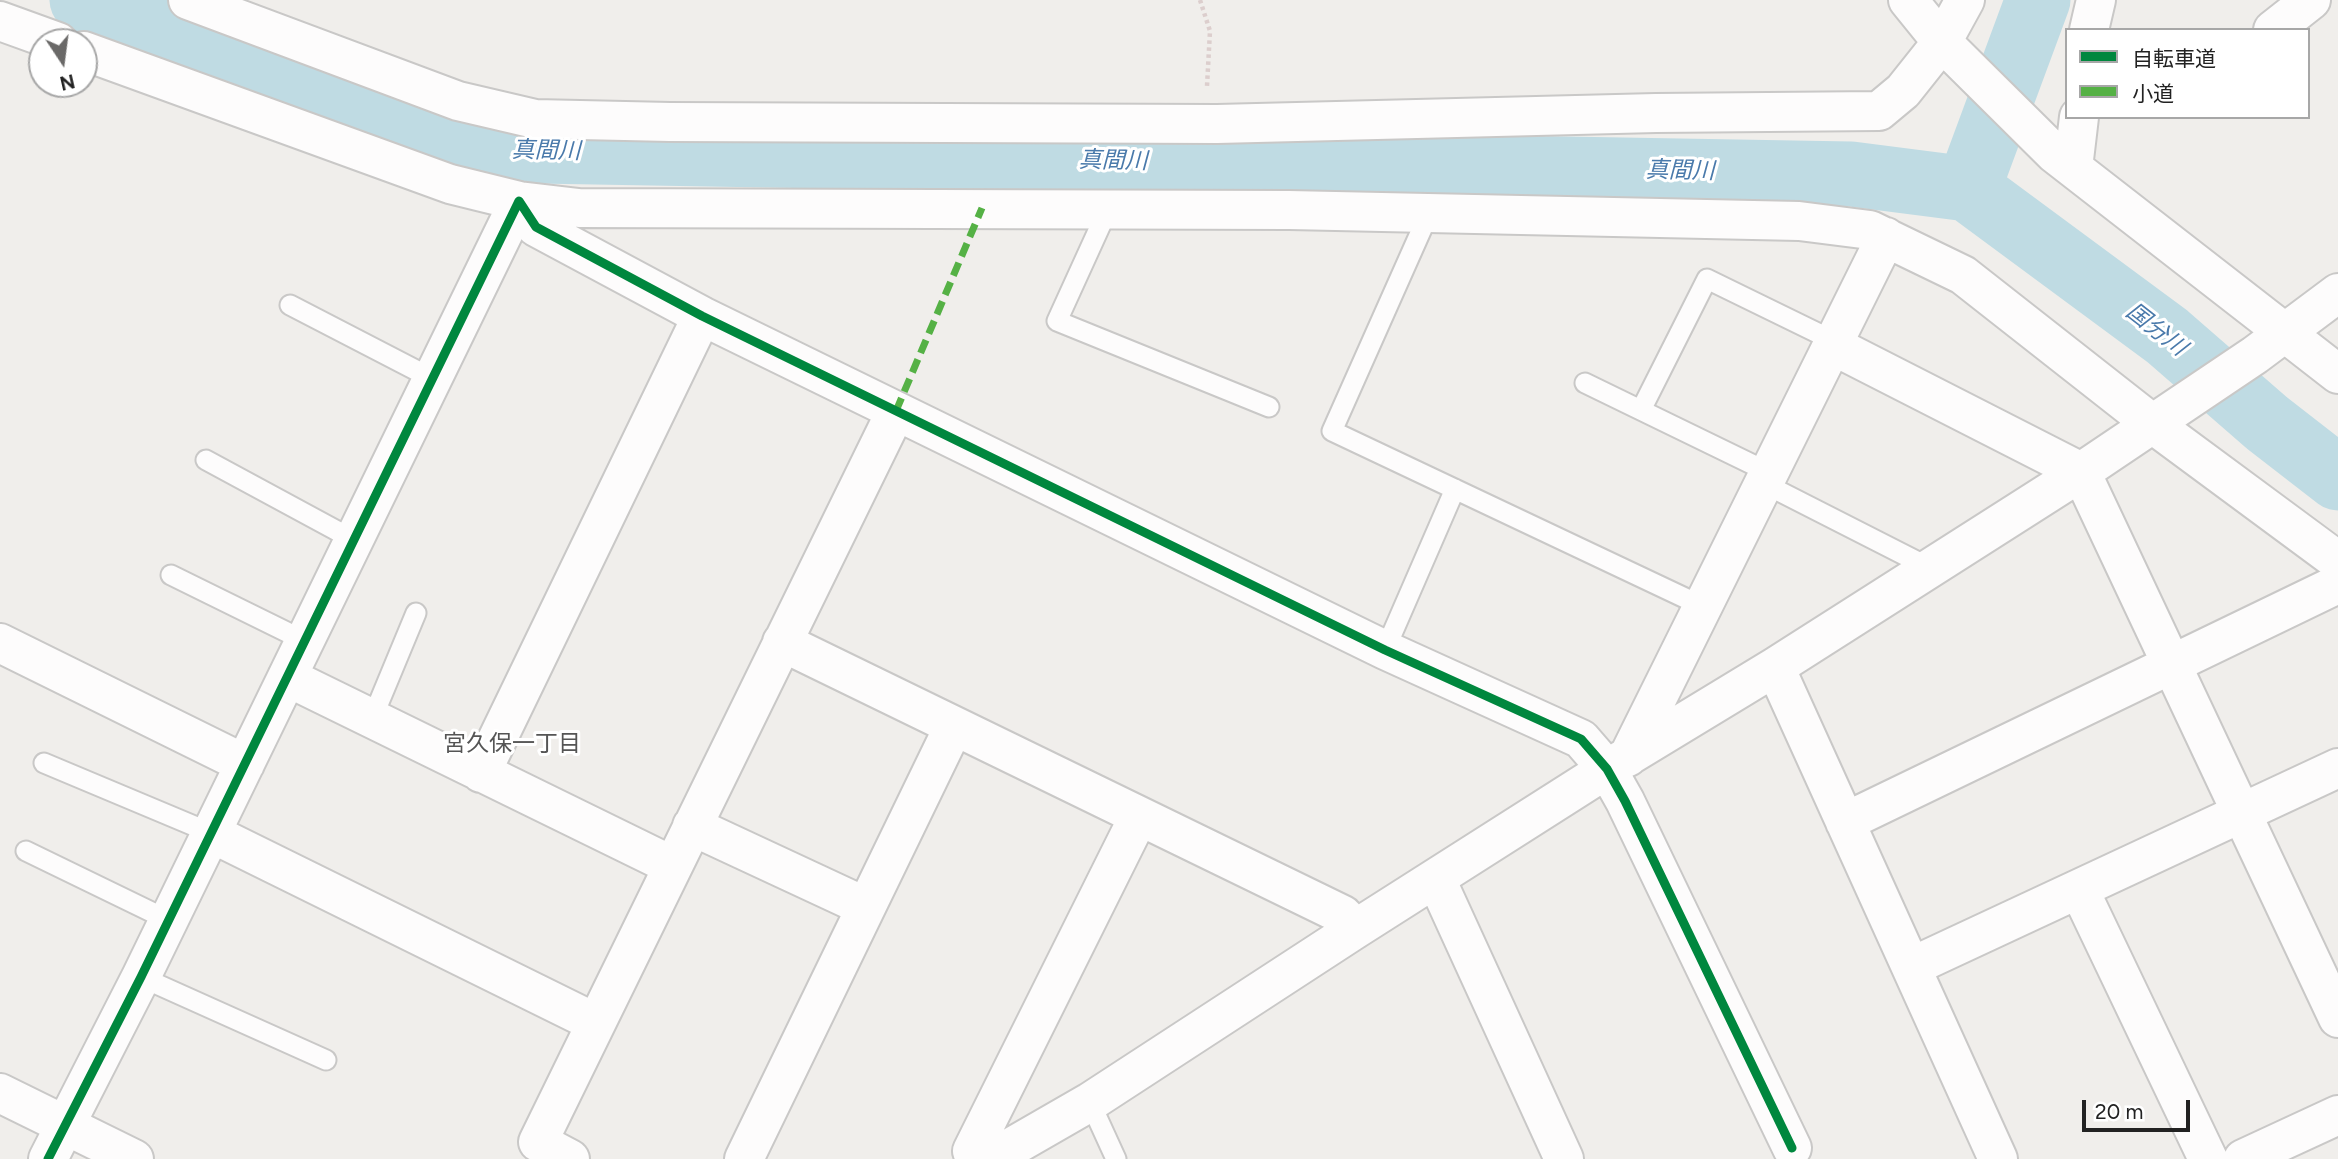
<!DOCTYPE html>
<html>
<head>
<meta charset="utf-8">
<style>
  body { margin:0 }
  #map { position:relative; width:2338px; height:1159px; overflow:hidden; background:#f0eeeb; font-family:Figtree,"Noto Sans JP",sans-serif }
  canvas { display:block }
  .legend { position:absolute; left:2065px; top:28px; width:245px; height:91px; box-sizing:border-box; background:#fff; border:2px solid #a7a7a7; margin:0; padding:9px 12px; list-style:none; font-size:21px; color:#222 }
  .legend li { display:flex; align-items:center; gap:14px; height:35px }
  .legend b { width:35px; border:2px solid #a7a7a7 }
  .north { position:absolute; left:28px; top:28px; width:70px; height:70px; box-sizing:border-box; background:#fff; border:2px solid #a7a7a7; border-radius:50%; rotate:167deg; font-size:19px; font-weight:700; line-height:28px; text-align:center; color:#222 }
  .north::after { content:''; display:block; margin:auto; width:24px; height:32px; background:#6a6968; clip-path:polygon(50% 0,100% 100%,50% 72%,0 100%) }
  .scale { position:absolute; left:2082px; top:1100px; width:108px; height:32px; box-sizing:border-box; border:4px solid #222; border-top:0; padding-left:9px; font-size:21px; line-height:24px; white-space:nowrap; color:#222; -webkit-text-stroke:5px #fff; paint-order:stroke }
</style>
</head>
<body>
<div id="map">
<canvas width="2338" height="1159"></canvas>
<ul class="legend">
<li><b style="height:9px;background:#00873e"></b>自転車道</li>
<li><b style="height:9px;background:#55b145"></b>小道</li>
</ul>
<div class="north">N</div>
<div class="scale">20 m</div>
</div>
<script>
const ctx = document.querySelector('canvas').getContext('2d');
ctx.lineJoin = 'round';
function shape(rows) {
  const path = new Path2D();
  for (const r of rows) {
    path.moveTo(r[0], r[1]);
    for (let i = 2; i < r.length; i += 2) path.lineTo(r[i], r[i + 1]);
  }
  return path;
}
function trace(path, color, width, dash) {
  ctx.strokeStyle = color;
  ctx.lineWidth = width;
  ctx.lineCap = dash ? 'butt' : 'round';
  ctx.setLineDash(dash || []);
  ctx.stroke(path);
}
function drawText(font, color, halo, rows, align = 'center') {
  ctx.font = font + ' Figtree,"Noto Sans JP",sans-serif';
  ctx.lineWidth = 6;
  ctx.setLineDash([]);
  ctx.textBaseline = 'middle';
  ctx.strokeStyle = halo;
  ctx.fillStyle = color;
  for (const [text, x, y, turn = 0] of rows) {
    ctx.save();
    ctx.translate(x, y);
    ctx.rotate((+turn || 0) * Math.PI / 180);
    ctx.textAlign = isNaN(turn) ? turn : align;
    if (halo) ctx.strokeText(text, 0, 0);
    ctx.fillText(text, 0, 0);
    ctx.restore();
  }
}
trace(shape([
  [82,0,480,150,1851,174,1968,189,2167,336,2267,423,2338,478],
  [1968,189,2038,0]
]), '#bfdbe3', 65);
const lane = shape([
  [1108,209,1057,321,1269,407],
  [1429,213,1332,431,1702,606],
  [290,305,433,379],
  [1585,383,1768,472],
  [1641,410,1707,279,1834,341],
  [206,460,354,540],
  [1763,483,1930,568],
  [171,575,305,641],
  [1385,650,1455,489],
  [372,719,416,613],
  [44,763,211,833],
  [26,851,168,920],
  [141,977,326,1060],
  [1090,1102,1116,1159]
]);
const street = shape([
  [188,0,458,101,535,119,670,122,1217,124,1656,113,1879,111,1903,91,1942,42,1965,0],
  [1908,0,1942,42,2055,154,2338,374],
  [0,21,58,42],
  [2089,30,2096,0],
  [2273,30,2311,0],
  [84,51,450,184,519,201,579,208,1289,210,1799,221,1870,230,1963,275,2154,425,2338,561],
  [2073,168,2079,117],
  [1832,345,2081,472,2338,1018],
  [782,642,1343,915,1354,930],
  [0,643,245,764],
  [1775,667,1998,1159],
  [287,677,673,866],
  [1628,757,1886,237],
  [481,773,702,316],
  [1845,822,2338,584],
  [692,826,866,907],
  [211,833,596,1023],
  [1436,879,1564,1159],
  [2079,889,2208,1159],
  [1911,967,2338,768],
  [0,1093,134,1159],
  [48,1159,141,977,519,201,536,227,702,316,1385,650,1581,739,1607,769,1625,801,1792,1148],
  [570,1159,538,1142,896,411],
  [744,1159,954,726],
  [975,1159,972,1151,1139,816],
  [991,1159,1090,1102,1354,930,1607,769,1775,667,2081,472,2255,355,2338,293],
  [2243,1159,2338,1115]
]);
trace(lane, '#c9c8c7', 23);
trace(street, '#c9c8c7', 42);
trace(shape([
  [1200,0,1210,31,1207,86]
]), '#dccecd', 4.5, [3.5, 3.5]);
trace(lane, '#fdfcfc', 19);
trace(street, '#fdfcfc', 38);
trace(shape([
  [896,411,982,208]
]), '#55b145', 7, [14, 7]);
trace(shape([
  [48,1159,141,977,519,201,536,227,702,316,1385,650,1581,739,1607,769,1625,801,1792,1148]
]), '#00873e', 9);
drawText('italic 23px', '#4a7aab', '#fff', [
  ["真間川",546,151,1],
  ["真間川",1113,161,1],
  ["真間川",1680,171,1],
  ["国分川",2156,330,38]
]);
drawText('23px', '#555', '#fff', [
  ["宮久保一丁目",512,744]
]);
</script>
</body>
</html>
